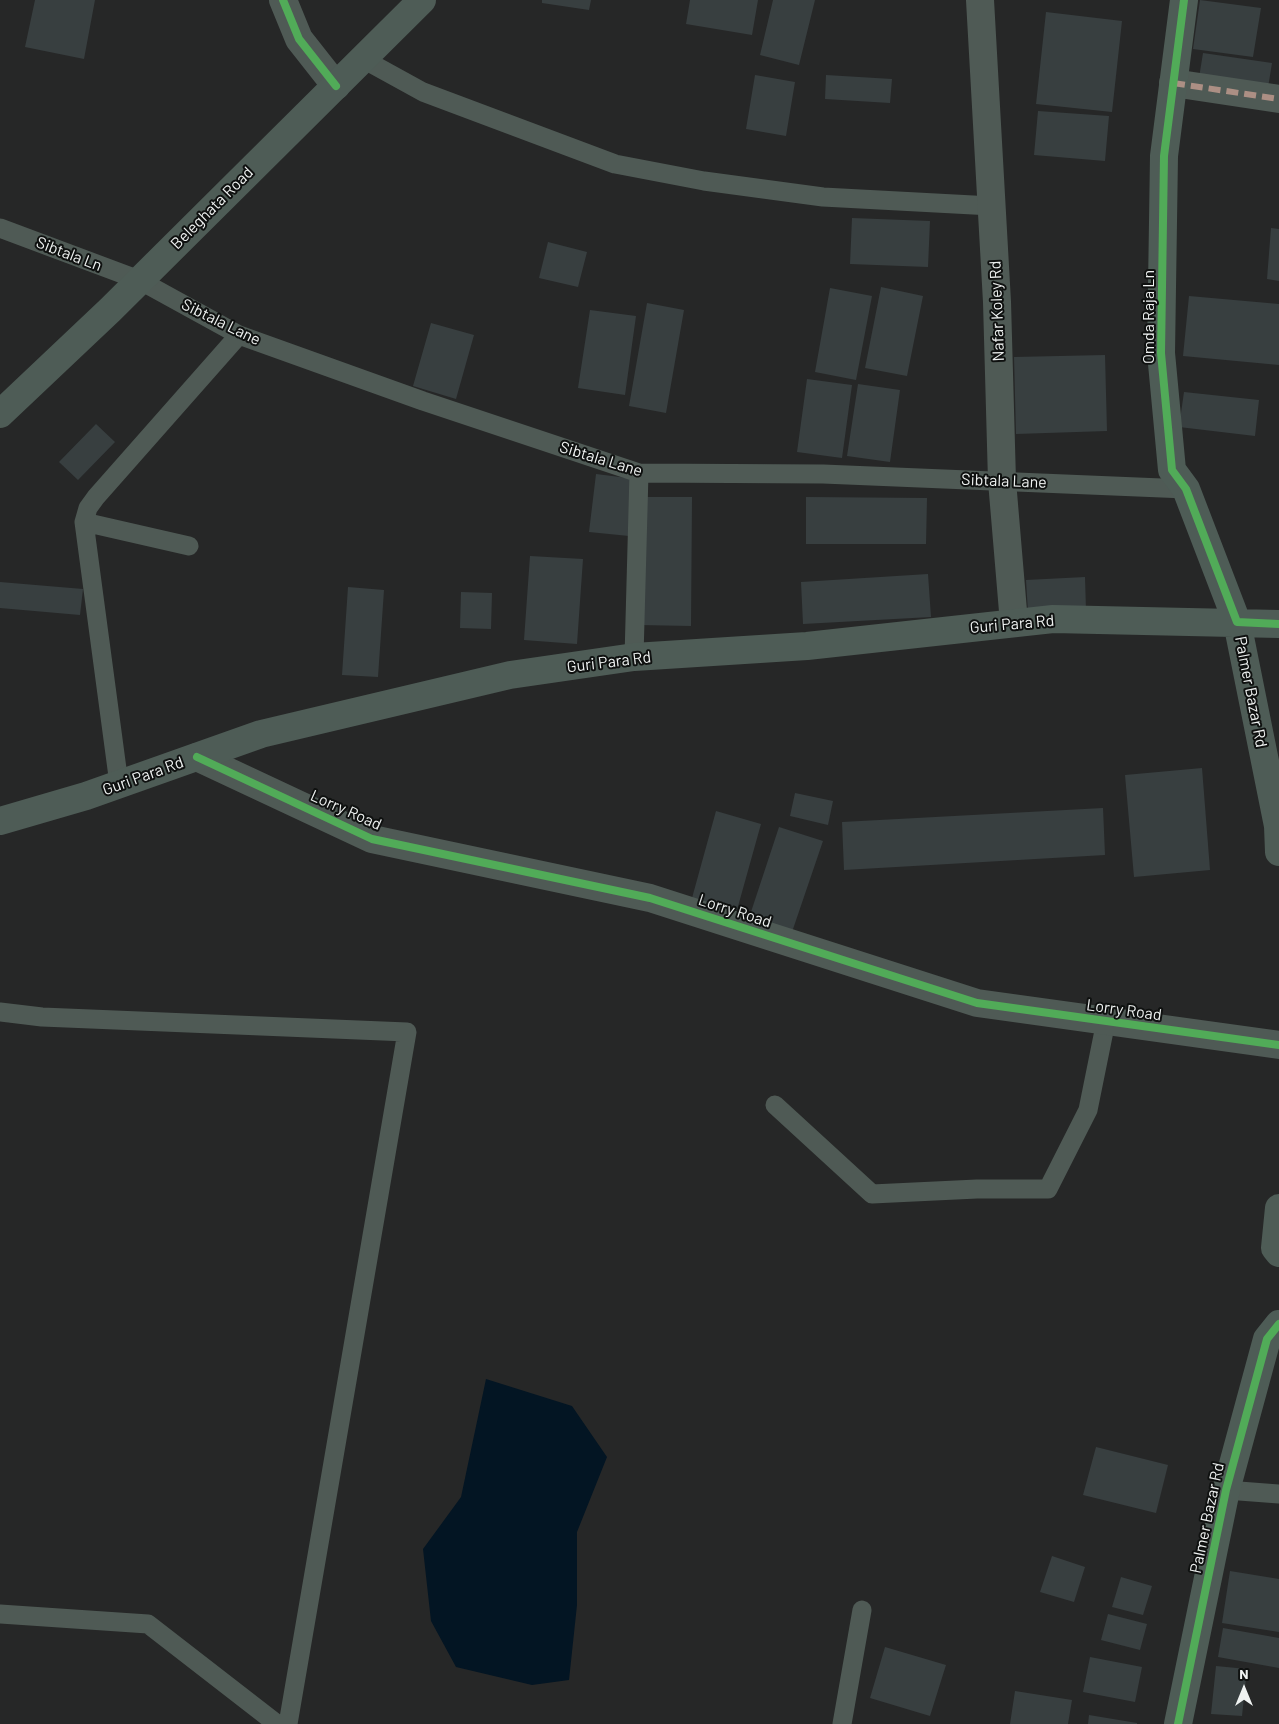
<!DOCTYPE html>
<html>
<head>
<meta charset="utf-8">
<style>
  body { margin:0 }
  #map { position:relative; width:1279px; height:1724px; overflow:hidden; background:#262727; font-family:Barlow,sans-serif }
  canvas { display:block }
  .north { position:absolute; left:1219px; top:1664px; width:50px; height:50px; -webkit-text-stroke:4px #0f1110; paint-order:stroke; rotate:0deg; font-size:14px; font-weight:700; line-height:20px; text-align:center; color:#eff2f1 }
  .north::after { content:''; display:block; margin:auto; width:18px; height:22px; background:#eff2f1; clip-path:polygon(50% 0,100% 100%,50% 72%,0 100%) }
</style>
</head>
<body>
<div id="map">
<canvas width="1279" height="1724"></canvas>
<div class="north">N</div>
</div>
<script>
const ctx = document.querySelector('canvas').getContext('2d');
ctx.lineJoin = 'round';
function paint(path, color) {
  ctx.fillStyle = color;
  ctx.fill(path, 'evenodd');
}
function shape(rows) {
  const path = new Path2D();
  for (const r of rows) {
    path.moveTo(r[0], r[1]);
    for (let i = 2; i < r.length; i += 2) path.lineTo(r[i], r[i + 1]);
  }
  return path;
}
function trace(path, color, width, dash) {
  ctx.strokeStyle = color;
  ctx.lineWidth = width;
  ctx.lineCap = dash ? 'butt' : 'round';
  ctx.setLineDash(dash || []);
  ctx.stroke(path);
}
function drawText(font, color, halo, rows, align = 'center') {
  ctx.font = font + ' Barlow,sans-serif';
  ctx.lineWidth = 4;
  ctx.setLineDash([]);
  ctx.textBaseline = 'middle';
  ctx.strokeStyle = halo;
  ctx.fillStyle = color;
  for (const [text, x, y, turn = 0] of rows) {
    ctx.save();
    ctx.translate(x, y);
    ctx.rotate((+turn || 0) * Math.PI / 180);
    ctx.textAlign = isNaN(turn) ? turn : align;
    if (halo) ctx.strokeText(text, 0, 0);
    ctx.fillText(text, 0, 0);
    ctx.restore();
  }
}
paint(shape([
  [486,1379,572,1406,607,1457,577,1532,577,1605,569,1680,532,1685,456,1667,431,1621,423,1549,461,1497]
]), '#031523');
paint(shape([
  [35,0,95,0,84,59,25,47],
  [542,0,591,0,589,10,542,3],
  [690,0,758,0,752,35,686,24],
  [773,0,815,0,799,65,760,55],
  [1200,0,1261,8,1253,57,1193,49],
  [1046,12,1122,21,1112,112,1036,104],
  [1203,53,1272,63,1267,94,1198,84],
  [755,75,795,82,786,136,746,129],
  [826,75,892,79,890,103,825,99],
  [1038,111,1109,116,1105,161,1034,155],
  [852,218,930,221,928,267,850,264],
  [1271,228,1279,229,1279,281,1267,279],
  [548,242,587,252,578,287,539,278],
  [881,287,923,296,907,376,865,368],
  [830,288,872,296,856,380,815,372],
  [1189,296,1279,304,1279,365,1183,356],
  [647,303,684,310,666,413,629,406],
  [590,310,636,316,625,395,578,388],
  [431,323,474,335,456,399,413,386],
  [1105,355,1107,431,1016,434,1014,357],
  [807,379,852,385,842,458,797,452],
  [858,384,900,390,890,462,847,456],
  [1184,392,1259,400,1255,436,1179,427],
  [96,424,115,442,78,480,59,462],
  [596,474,636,479,629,536,589,532],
  [640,497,692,497,691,626,639,625],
  [806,497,927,498,926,544,806,544],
  [530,556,583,559,577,644,524,640],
  [928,574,931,617,803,624,801,582],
  [1085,577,1086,610,1028,612,1026,580],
  [0,582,83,589,80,615,0,608],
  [348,587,384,590,378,677,342,675],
  [461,592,492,593,491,629,460,628],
  [1202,768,1210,870,1134,877,1125,775],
  [795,793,833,801,828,825,790,816],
  [1103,808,1105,855,844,870,842,822],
  [716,811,761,824,737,910,692,898],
  [779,827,823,841,792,932,749,918],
  [1096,1447,1168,1465,1156,1513,1083,1495],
  [1052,1556,1085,1567,1074,1602,1040,1592],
  [1230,1571,1279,1579,1279,1632,1222,1623],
  [1121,1577,1152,1586,1143,1615,1112,1607],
  [1108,1614,1147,1624,1140,1650,1101,1640],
  [1223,1628,1279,1638,1279,1668,1218,1657],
  [885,1647,946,1665,930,1716,870,1698],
  [1090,1657,1142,1667,1135,1702,1083,1692],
  [1216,1666,1247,1669,1242,1716,1211,1714],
  [1015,1691,1072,1700,1068,1724,1010,1724],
  [1089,1715,1137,1723,1137,1724,1088,1724]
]), '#383f40');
trace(shape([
  [363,59,423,92,615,164,704,181,823,197,992,206],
  [0,228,139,280,239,335,423,401,639,473,823,474,1186,489],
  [84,522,88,508,96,497,239,335],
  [634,657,639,473],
  [119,784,84,522,189,546],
  [0,1012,42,1017,407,1032,288,1724],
  [775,1105,872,1194,977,1189,1048,1189,1088,1110,1106,1021],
  [1226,1490,1279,1494],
  [0,1614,148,1624,277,1724],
  [842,1724,862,1610]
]), '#4f5a55', 19);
trace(shape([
  [283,0,299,39,336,86],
  [980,0,997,302,1002,481,1014,623],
  [1173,83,1279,99],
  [197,757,372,839,650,898,977,1003,1279,1045]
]), '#4f5a55', 28);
trace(shape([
  [1184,0,1164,156,1161,353,1172,470,1186,489,1237,622,1278,826,1279,852],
  [0,414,110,310,422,0],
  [0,821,86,796,261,734,510,675,634,657,807,646,1053,619,1279,624],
  [1279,1208,1275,1248,1279,1253],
  [1178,1724,1226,1490,1267,1339,1279,1324]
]), '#4e5c56', 28);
trace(shape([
  [1173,83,1279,99]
]), '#ac8f84', 6, [12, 6]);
trace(shape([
  [283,0,299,39,336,86],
  [1184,0,1164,156,1161,353,1172,470,1186,489,1237,622,1279,624],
  [197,757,372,839,650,898,977,1003,1279,1045],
  [1178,1724,1226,1490,1267,1339,1279,1324]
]), '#51ab58', 8);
drawText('16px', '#eff2f1', '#0f1110', [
  ["Beleghata Road",212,208,-45],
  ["Sibtala Ln",69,254,21],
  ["Nafar Koley Rd",997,311,-92],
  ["Omda Raja Ln",1149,317,-90],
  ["Sibtala Lane",221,322,26],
  ["Sibtala Lane",601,459,17],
  ["Sibtala Lane",1004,481,2],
  ["Guri Para Rd",1012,624,-5],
  ["Guri Para Rd",609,662,-7],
  ["Palmer Bazar Rd",1251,692,79],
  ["Guri Para Rd",143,776,-20],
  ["Lorry Road",346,810,24],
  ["Lorry Road",735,911,18],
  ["Lorry Road",1124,1010,8],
  ["Palmer Bazar Rd",1207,1518,-78]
]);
</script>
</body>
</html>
